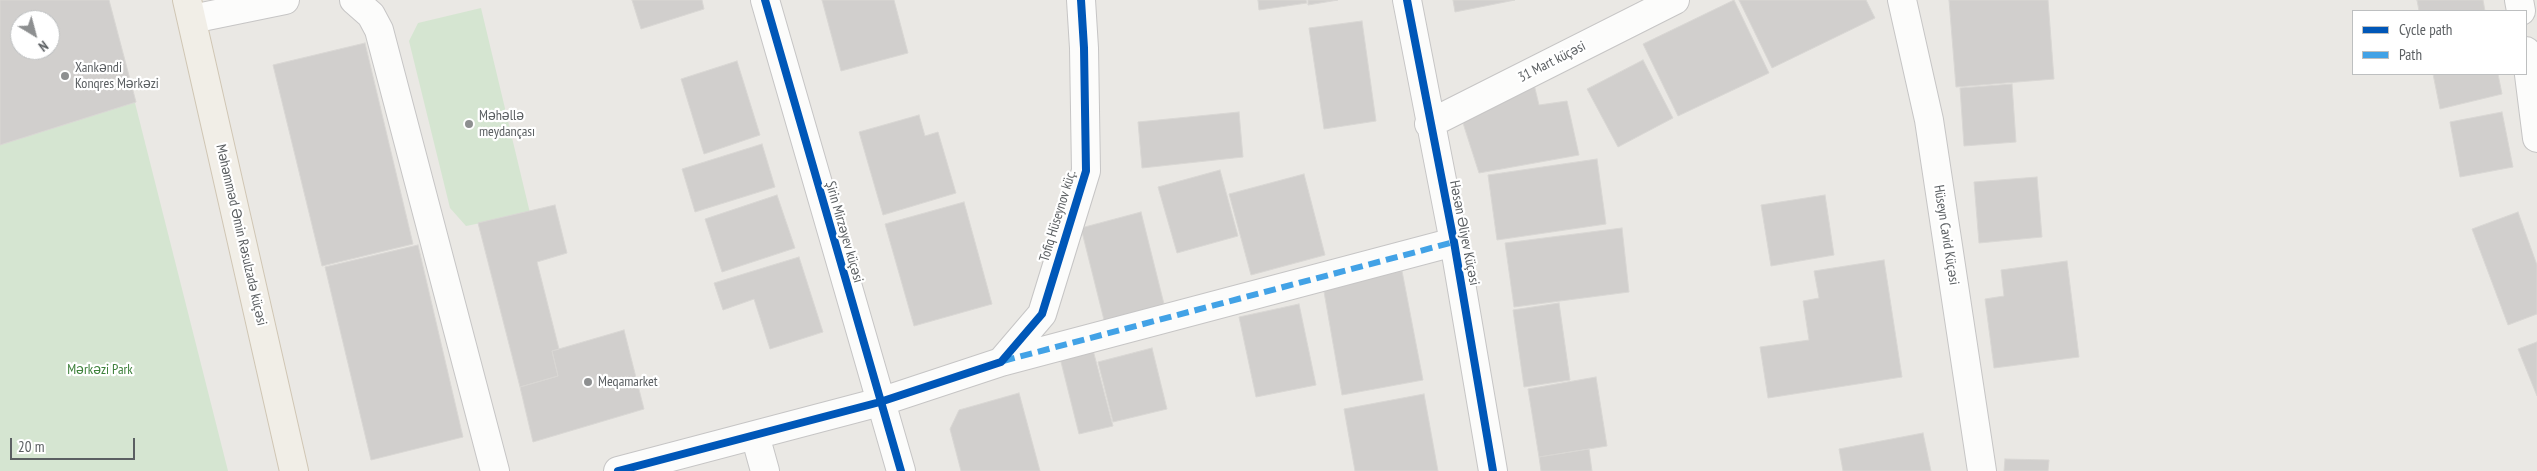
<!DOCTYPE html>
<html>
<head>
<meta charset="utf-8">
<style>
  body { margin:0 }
  #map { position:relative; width:2537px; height:471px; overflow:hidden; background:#eae8e4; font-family:"PT Sans Narrow",sans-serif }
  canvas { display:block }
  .legend { position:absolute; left:2352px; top:10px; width:175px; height:65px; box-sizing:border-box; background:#fff; border:1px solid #bdbfc0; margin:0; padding:6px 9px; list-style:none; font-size:15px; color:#5b5f62 }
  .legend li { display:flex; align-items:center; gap:10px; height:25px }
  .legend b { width:25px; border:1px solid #bdbfc0 }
  .north { position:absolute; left:10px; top:10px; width:50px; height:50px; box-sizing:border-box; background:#fff; border:1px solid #bdbfc0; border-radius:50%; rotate:143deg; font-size:14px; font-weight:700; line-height:20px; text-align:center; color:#5b5f62 }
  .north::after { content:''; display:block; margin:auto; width:18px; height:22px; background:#8d8f90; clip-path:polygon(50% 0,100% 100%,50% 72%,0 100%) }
  .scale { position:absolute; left:10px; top:438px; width:125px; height:22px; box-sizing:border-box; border:2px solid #5b5f62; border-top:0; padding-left:6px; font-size:15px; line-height:18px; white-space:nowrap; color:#5b5f62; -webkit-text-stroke:4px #fff; paint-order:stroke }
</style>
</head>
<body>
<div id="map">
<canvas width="2537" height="471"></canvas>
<ul class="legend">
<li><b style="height:6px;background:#0057b8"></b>Cycle path</li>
<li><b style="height:6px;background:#42a2e6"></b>Path</li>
</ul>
<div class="north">N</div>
<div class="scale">20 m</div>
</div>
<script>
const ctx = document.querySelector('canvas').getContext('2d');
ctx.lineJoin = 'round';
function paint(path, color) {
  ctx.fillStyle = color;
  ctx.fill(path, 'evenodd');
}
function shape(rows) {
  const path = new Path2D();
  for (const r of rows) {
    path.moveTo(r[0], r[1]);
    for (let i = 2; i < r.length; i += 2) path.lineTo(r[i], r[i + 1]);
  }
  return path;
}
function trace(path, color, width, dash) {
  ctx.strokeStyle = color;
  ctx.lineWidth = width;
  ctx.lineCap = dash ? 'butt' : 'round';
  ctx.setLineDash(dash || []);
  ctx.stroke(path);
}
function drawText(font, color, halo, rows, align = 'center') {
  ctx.font = font + ' "PT Sans Narrow",sans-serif';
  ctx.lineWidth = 4.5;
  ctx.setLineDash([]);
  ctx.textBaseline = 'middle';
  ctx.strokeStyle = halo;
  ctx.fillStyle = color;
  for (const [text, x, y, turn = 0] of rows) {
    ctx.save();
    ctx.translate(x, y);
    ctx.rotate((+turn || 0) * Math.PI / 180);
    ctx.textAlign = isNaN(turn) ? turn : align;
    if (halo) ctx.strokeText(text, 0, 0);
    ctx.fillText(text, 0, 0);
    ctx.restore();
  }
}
paint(shape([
  [0,0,109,0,228,471,0,471],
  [20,20,50,20,50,50,20,50],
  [481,8,530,213,466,226,450,208,409,41,418,23]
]), '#d5e5d1');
const building = shape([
  [0,0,109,0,136,102,0,145,0,0],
  [20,20,50,20,50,50,20,50,20,20],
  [632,0,702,0,704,9,641,29,632,0],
  [822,0,894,0,908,53,841,71,822,0],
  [1258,0,1306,0,1307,3,1259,10,1258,0],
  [1308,0,1338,0,1308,5,1308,0],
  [1453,0,1515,0,1455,12,1453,0],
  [1734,0,1769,73,1678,116,1643,44,1734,0],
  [1739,0,1866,0,1875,18,1772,68,1739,0],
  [1949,0,2048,0,2054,79,1956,87,1949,0],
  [2417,0,2483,0,2485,11,2419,11,2417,0],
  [1362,21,1376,121,1324,129,1309,28,1362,21],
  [365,43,413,244,322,266,273,65,365,43],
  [1643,60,1673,118,1618,147,1587,89,1643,60],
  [737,61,760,135,704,154,681,79,737,61],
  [2433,74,2498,74,2502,94,2440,109,2433,74],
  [1533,80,1539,105,1567,101,1579,155,1479,173,1462,120,1533,80],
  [2012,84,2016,142,1964,146,1960,88,2012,84],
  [1239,112,1243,157,1142,168,1138,122,1239,112],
  [2502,112,2513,167,2460,177,2450,122,2502,112],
  [919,115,925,136,938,132,956,193,883,215,859,132,919,115],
  [762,144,775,187,695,212,682,169,762,144],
  [1597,159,1606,224,1497,240,1488,175,1597,159],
  [1220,170,1238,236,1177,253,1158,187,1220,170],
  [1304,174,1325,255,1251,275,1229,194,1304,174],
  [2037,177,2042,237,1979,243,1974,182,2037,177],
  [777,195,795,248,722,272,705,219,777,195],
  [1825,195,1834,255,1771,266,1761,205,1825,195],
  [964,202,992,304,914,326,885,224,964,202],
  [555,205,567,253,537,262,559,349,552,351,558,376,520,387,478,223,555,205],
  [1141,212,1166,312,1106,328,1081,228,1141,212],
  [2518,212,2537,265,2537,314,2508,325,2472,229,2518,212],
  [1622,228,1629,292,1514,307,1505,243,1622,228],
  [418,245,463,437,371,460,325,267,418,245],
  [799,257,823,332,770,349,754,299,723,310,714,283,799,257],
  [1884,260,1902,377,1768,398,1760,347,1809,340,1803,301,1819,298,1814,271,1884,260],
  [2067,261,2079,357,1994,368,1985,299,2004,296,2001,270,2067,261],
  [1402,271,1423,380,1342,395,1323,286,1402,271],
  [1559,303,1570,380,1524,387,1513,310,1559,303],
  [1299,304,1316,385,1256,397,1239,317,1299,304],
  [624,330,644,409,533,442,520,387,558,376,552,351,624,330],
  [2537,342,2537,396,2518,349,2537,342],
  [1152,348,1167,409,1113,422,1098,362,1152,348],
  [1093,350,1113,426,1079,434,1060,358,1093,350],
  [1596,377,1607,446,1539,457,1528,389,1596,377],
  [1019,393,1040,471,961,471,950,429,959,410,1019,393],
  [1424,394,1438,471,1355,471,1344,409,1424,394],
  [1923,433,1931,471,1843,471,1839,449,1923,433],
  [1589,449,1592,471,1541,471,1539,457,1589,449],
  [2005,459,2049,460,2048,471,2004,471,2005,459]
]);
paint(building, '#d1cfcd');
trace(building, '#d9d7d4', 1);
const minor = shape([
  [354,0,371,15,379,30,495,471],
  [765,0,901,471],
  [1407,0,1454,242,1493,471],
  [1902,0,1929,120,1982,471],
  [2519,0,2521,11],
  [192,19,285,0],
  [2526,51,2537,138],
  [1429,124,1675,0],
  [1001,362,1042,314,1086,171,1084,48,1081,0],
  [755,435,765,471],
  [618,471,880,402,1001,362,1454,242]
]);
const major = shape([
  [187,0,294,471]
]);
trace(minor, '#c6c5c5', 30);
trace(major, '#d0c6b4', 30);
trace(minor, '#fcfcfb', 28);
trace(major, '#f1eee7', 28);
trace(shape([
  [1003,361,1454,242]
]), '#42a2e6', 6, [12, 6]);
trace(shape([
  [765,0,901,471],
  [1407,0,1454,242,1493,471],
  [618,471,880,402,1001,362,1042,314,1086,171,1084,48,1081,0]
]), '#0057b8', 8);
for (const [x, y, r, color] of [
  [65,76,5,"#8d8f90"],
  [469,124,5,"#8d8f90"],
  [588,382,5,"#8d8f90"]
]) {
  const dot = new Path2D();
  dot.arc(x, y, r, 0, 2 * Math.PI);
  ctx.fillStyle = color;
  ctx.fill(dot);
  trace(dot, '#fff', 2);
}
drawText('14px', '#5b5f62', '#fff', [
  ["31 Mart küçəsi",1552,62,-27],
  ["Tofiq Hüseynov küç.",1058,216,-73],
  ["Şirin Mirzəyev küçəsi",844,232,74],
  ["Həsən Əliyev Küçəsi",1464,233,79],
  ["Məhəmməd Əmin Rəsulzadə küçəsi",241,235,77],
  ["Hüseyn Cavid Küçəsi",1946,235,81]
]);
drawText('14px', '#5b5f62', '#fff', [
  ["Xankəndi",75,68],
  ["Konqres Mərkəzi",75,84],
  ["Məhəllə",479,116],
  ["meydançası",479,132],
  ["Meqamarket",598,382]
], 'left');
drawText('14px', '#3e813b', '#fff', [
  ["Mərkəzi Park",100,370]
]);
</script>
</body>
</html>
